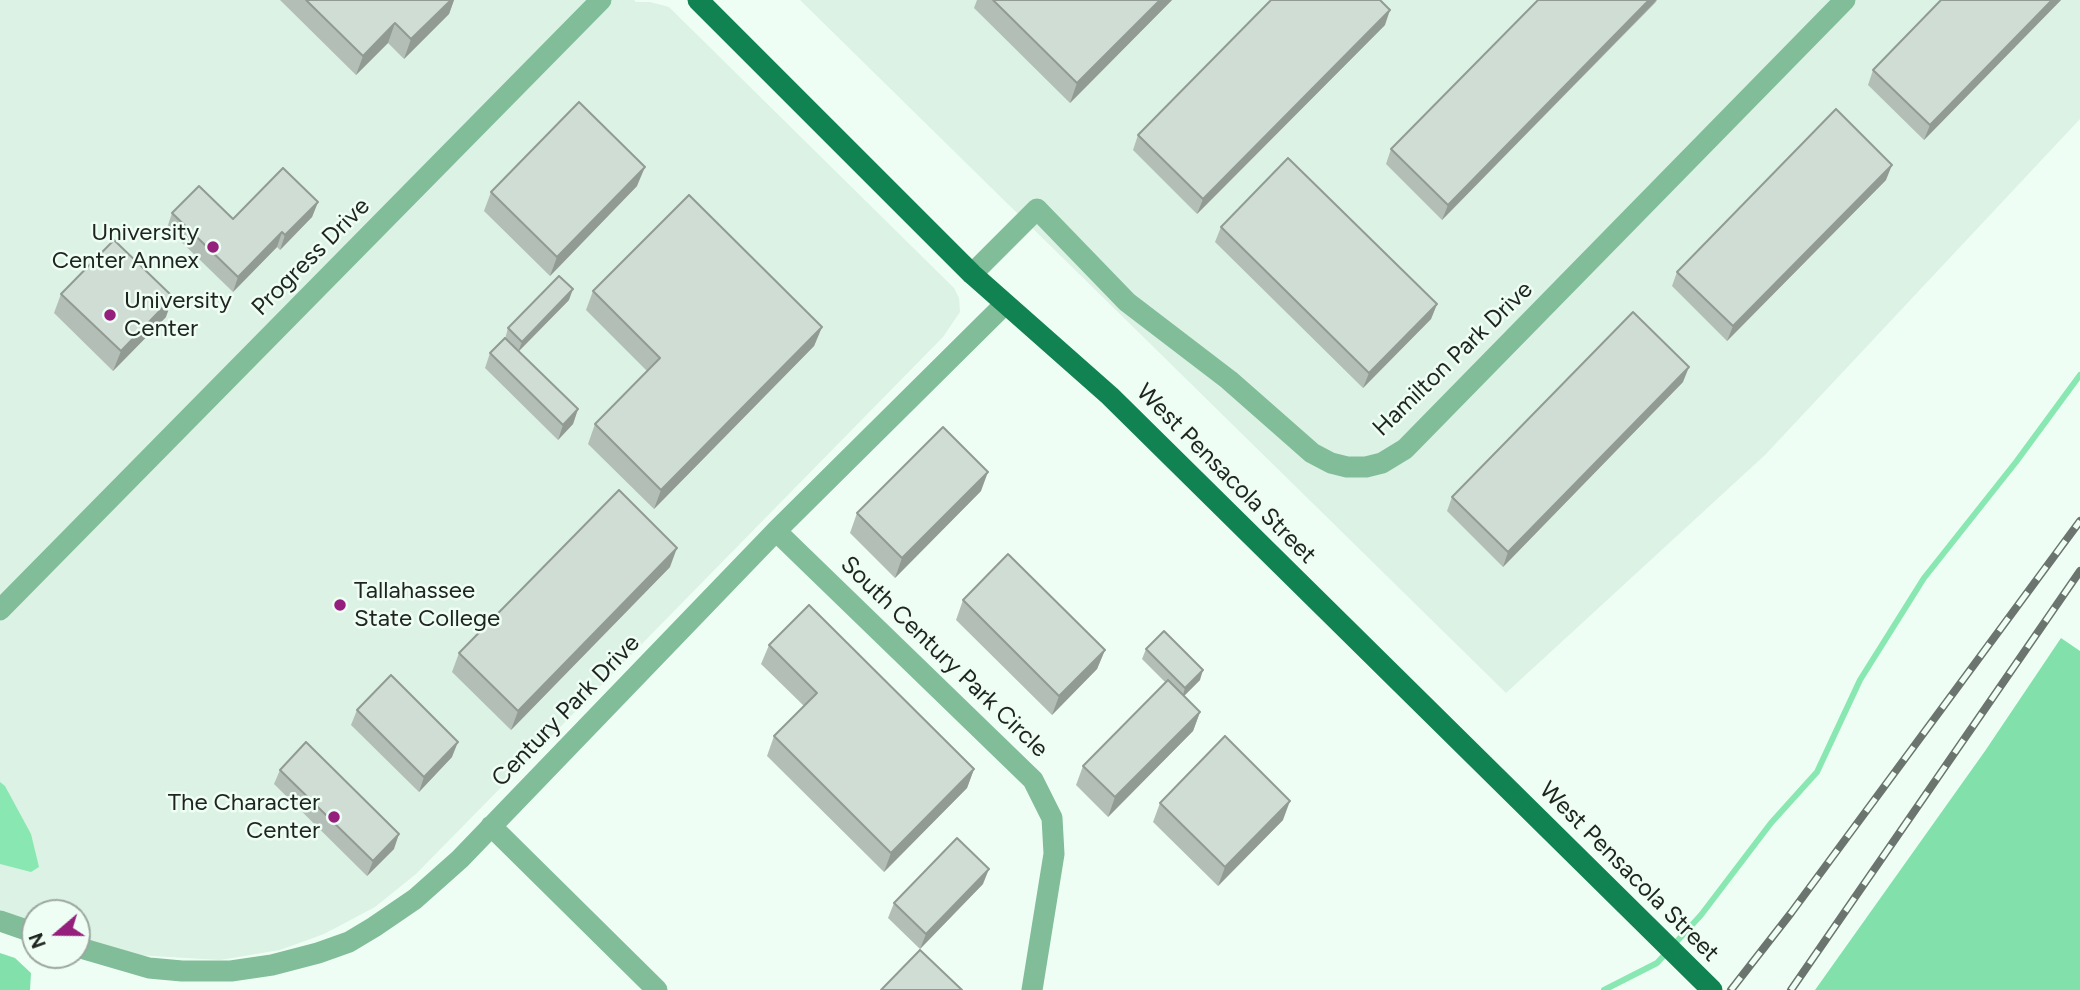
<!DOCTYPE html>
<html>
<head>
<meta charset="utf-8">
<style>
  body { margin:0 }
  #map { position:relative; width:2080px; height:990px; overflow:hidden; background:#effef4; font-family:Figtree,sans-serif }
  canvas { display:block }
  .north { position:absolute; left:21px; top:899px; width:70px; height:70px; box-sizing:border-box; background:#effef4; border:2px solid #9ba79f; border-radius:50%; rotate:250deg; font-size:19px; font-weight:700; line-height:28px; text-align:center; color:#1e2420 }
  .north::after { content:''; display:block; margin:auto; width:24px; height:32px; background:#941f7d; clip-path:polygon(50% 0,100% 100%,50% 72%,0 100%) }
</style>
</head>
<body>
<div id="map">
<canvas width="2080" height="990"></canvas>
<div class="north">N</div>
</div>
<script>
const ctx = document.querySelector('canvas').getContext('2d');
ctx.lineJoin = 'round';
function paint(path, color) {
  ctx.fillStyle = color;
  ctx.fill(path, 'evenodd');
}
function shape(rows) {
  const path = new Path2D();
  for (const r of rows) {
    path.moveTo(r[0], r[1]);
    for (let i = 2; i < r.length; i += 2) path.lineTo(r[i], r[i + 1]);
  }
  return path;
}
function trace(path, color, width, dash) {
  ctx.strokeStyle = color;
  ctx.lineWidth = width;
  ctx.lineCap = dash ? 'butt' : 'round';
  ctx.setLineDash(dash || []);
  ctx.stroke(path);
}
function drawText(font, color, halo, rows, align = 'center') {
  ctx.font = font + ' Figtree,sans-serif';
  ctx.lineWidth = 5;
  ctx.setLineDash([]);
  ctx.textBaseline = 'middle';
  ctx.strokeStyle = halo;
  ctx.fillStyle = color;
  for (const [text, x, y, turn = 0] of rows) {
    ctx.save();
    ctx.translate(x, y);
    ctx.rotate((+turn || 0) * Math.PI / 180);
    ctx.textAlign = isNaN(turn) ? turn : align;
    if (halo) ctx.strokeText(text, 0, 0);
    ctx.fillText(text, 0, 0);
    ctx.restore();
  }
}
paint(shape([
  [0,0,634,0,636,2,650,2,669,7,954,288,959,298,960,312,943,337,416,874,375,907,324,934,280,950,220,960,135,955,82,938,77,936,77,913,35,913,35,922,0,911],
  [800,0,2080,0,2080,119,1765,455,1506,693]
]), '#dcf2e4');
paint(shape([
  [2061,638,2080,651,2080,990,1815,990,1985,751],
  [0,953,15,958,31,973,30,990,0,990]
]), '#82e1ab');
paint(shape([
  [0,782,5,786,31,834,39,867,31,872,0,864]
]), '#89e8b2');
trace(shape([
  [1604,990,1657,963,1701,915,1771,823,1817,772,1860,680,1924,578,2016,462,2080,375]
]), '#89e8b2', 6);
trace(shape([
  [972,274,1037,209,1127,302,1229,380,1312,453,1331,463,1347,467,1366,467,1382,463,1405,449,1845,0],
  [776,531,1033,780,1052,818,1054,854,1032,990],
  [0,610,601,0],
  [491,826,657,990],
  [0,921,35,933],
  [77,947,149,968,182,971,231,971,272,965,318,953,349,942,374,927,415,899,460,859,776,531,1005,304]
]), '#81bd99', 21);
trace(shape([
  [698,0,972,274,1110,396,1712,990]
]), '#118251', 21);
const rail = shape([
  [1731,990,1791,913,2080,521],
  [1791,990,2080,571]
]);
trace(rail, '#6b746e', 8);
trace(rail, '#effef4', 5, [16]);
paint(shape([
  [280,0,454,0,449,14,404,59,388,43,356,75],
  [977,0,1172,0,1070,103,974,8],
  [1941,0,2061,0,1924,140,1868,85,1873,70],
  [1657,1,1442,220,1386,164,1391,149],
  [1385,25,1197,214,1133,150,1138,135],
  [1886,180,1727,341,1672,286,1677,272],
  [637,186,550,276,484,211,491,192],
  [318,202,312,217,280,250,277,247,233,292,167,228,172,213,233,219],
  [1221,227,1437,304,1431,319,1363,388,1215,242],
  [593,291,822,327,814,346,654,509,588,444,595,424,647,371,586,310],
  [61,294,166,317,113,371,54,313],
  [569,300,519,351,578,409,573,424,558,440,485,368,490,353,505,339,508,328],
  [1683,382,1503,567,1447,511,1452,497],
  [981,491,895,578,850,533,857,513],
  [670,567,511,730,452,672,459,653],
  [963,600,1105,650,1097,669,1052,715,956,620],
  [769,645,974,769,967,788,884,872,767,756,774,736,804,706,761,664],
  [1146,649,1200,680,1184,696,1200,712,1193,731,1108,817,1076,785,1083,766,1166,683,1142,659],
  [357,710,452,757,419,792,351,725],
  [280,770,394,849,367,876,274,784],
  [1160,803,1283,820,1218,886,1153,822],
  [983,884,920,949,888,918,894,903]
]), '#b2beb6');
paint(shape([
  [451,0,454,0,449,14,404,59,411,39],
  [1160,0,1172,0,1070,103,1077,83],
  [1649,0,1657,0,1442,220,1448,205],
  [2052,0,2061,0,1924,140,1930,125],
  [1390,10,1385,25,1197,214,1203,199],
  [395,23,388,43,356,75,363,56],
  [1892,165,1886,180,1727,341,1733,326],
  [645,167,637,186,550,276,557,257],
  [318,202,312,217,280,250,285,235],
  [282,232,277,247,233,292,238,277],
  [573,289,569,300,518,352,522,342],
  [173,297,166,317,113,371,121,351],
  [1437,304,1431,319,1363,388,1369,373],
  [822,327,814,346,654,509,661,490],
  [1689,367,1683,382,1503,567,1508,552],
  [578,409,573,424,558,440,563,425],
  [988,472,981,491,895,578,902,558],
  [677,548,670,567,511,730,518,711],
  [1105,650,1097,669,1052,715,1059,696],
  [1203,670,1200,680,1182,698,1185,688],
  [1200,712,1193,731,1108,817,1115,797],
  [458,742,452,757,419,792,424,777],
  [974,769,967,788,884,872,891,853],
  [1290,801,1283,820,1218,886,1225,867],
  [399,834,394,849,367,876,373,861],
  [989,869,983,884,920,949,926,934]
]), '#919b94');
const building = shape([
  [306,0,451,0,411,39,395,23,363,56,306,0],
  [993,0,1160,0,1077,83,993,0],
  [1271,0,1380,0,1390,10,1203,199,1138,135,1271,0],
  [1538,0,1649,0,1448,205,1391,149,1538,0],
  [1941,0,2052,0,1930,125,1873,70,1941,0],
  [579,102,645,167,557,257,491,192,579,102],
  [1836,109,1892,165,1733,326,1677,272,1836,109],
  [1288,158,1437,304,1369,373,1221,227,1288,158],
  [283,168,318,202,285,235,282,232,238,277,172,213,199,186,233,219,283,168],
  [689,195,822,327,661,490,595,424,660,358,593,291,689,195],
  [114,240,173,297,121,351,61,294,114,240],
  [559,276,573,289,522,342,508,328,559,276],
  [1633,312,1689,367,1508,552,1452,497,1633,312],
  [505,338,578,409,563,425,490,353,505,338],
  [943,427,988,472,902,558,857,513,943,427],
  [619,490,677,548,518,711,459,653,619,490],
  [1008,554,1105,650,1059,696,963,600,1008,554],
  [809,605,974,769,891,853,774,736,817,693,769,645,809,605],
  [1164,631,1203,670,1185,688,1146,649,1164,631],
  [391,675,458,742,424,777,357,710,391,675],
  [1168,680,1200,712,1115,797,1083,766,1168,680],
  [1225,736,1290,801,1225,867,1160,803,1225,736],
  [306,742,399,834,373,861,280,770,306,742],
  [957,838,989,869,926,934,894,903,957,838],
  [920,950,962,990,881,990,920,950]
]);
paint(building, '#cfddd4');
trace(building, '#919b94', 2);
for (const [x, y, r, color] of [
  [213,247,7,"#941f7d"],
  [110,315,7,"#941f7d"],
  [340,605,7,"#941f7d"],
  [334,817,7,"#941f7d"]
]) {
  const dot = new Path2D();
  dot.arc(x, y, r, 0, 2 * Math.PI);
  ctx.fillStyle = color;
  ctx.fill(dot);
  trace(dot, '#effef4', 2.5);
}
drawText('24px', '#1e2420', '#effef4', [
  ["University",199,233],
  ["Center Annex",199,261],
  ["University",124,301,"left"],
  ["Center",124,329,"left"],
  ["Tallahassee",354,591,"left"],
  ["State College",354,619,"left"],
  ["The Character",320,803],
  ["Center",320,831]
], 'right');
drawText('24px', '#1e2420', '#effef4', [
  ["Progress Drive",311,257,-45],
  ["Hamilton Park Drive",1453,359,-44],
  ["West Pensacola Street",1226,474,45],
  ["South Century Park Circle",944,657,44],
  ["Century Park Drive",566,711,-46],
  ["West Pensacola Street",1629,872,45]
]);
</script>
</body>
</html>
